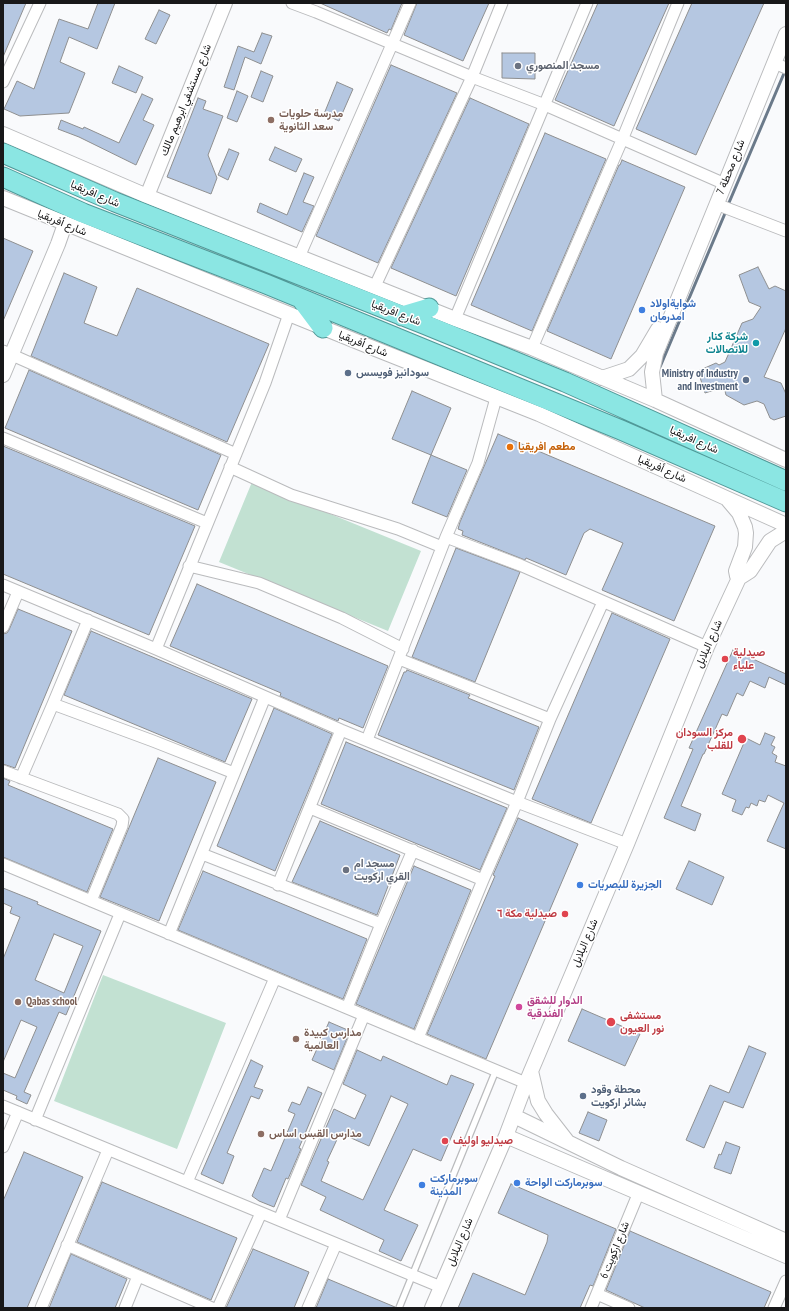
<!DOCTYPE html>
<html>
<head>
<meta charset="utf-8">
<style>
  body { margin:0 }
  #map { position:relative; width:789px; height:1311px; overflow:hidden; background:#f9fafc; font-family:"PT Sans Narrow",sans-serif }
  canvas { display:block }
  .frame { position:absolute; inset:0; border:4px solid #181819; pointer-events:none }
</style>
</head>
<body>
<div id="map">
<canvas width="789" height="1311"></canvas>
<div class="frame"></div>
</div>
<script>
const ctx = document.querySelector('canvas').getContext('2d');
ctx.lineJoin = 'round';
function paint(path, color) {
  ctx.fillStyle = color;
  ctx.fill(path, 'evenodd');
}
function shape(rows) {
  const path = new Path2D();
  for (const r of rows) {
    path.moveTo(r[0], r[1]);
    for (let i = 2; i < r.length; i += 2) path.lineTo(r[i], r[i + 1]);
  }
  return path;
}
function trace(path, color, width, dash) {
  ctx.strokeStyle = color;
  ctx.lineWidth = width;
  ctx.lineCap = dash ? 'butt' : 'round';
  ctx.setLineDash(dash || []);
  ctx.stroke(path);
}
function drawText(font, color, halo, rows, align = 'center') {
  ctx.font = font + ' "PT Sans Narrow",Vazirmatn,sans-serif';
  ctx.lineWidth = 3;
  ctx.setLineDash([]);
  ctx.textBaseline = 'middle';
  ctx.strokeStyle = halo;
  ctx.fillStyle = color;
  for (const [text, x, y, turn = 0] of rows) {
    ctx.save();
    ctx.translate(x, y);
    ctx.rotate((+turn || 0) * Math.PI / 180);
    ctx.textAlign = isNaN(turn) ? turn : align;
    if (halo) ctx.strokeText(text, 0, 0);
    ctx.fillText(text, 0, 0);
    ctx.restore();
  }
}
paint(shape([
  [252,482,421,551,388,631,219,562],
  [103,975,226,1023,177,1149,54,1101]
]), '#c2e1d2');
trace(shape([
  [728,205,785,71],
  [660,367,726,211]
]), '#6b7a8a', 3);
const building = shape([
  [3,3,26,3,3,57,3,3],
  [98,3,115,3,97,49,69,37,60,62,85,73,69,113,20,116,4,109,17,81,34,89,59,19,88,29,98,3],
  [320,3,402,3,391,30,389,29,387,33,320,3],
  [417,3,489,3,463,61,404,35,417,3],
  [598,3,669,3,614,126,555,100,598,3],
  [692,3,764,3,696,155,636,129,692,3],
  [159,10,170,15,156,44,145,39,159,10],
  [262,33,272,36,261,64,245,57,234,90,224,87,238,46,254,52,262,33],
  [502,53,535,53,535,79,502,78,502,53],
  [391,65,457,93,378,263,316,236,391,65],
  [119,66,143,77,136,93,112,83,119,66],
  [261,71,273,76,263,102,251,97,261,71],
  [337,82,353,89,339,121,324,114,337,82],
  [237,91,248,96,237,122,227,118,237,91],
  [142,94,153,99,143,120,154,125,136,165,79,137,58,129,61,120,83,129,84,127,119,143,142,94],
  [198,98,206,101,203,109,223,116,208,155,217,178,211,194,167,177,198,98],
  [470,98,529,124,456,296,391,268,470,98],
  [545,133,606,159,532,331,471,305,545,133],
  [275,147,302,159,296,172,269,160,275,147],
  [229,149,239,153,228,180,218,175,229,149],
  [622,160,685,187,611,359,547,331,619,165,620,165,622,160],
  [304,173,314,177,303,202,314,206,302,232,257,212,260,203,287,215,304,173],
  [3,238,33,251,3,321,3,238],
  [758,267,769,289,775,286,786,291,786,328,764,377,781,383,786,394,786,416,774,420,770,418,764,404,757,401,744,405,726,395,724,387,705,393,698,371,716,363,719,365,725,362,742,323,753,319,761,307,749,302,739,275,758,267],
  [64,273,97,287,84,323,117,336,137,288,269,344,227,442,31,356,64,273],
  [29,370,221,455,198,510,5,428,29,370],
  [412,391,451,408,431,455,392,439,412,391],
  [498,434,715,526,674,621,602,590,623,543,590,529,584,533,566,575,526,558,525,560,462,535,463,531,458,529,460,522,498,434],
  [3,446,195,526,149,635,3,574,3,446],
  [431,455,467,470,447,517,412,503,431,455],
  [456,548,520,572,475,682,412,657,456,548],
  [197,584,388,666,363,728,339,718,338,721,280,696,281,693,170,646,197,584],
  [18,609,72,631,15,768,3,764,3,634,7,633,9,630,18,609],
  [612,613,670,639,591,823,532,799,612,613],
  [91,631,252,699,225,762,64,695,91,631],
  [733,650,786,674,786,685,769,677,765,688,750,681,743,696,737,693,727,716,722,714,704,754,703,754,681,806,701,814,695,831,664,818,693,749,689,748,733,650],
  [407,670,470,695,468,698,539,727,514,790,378,735,404,672,406,672,407,670],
  [274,708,332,734,275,871,217,846,274,708],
  [765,733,775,737,771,745,775,747,772,753,777,756,775,762,786,766,786,849,767,841,784,803,768,795,765,802,759,800,757,806,751,803,749,808,746,807,742,815,732,811,736,800,722,794,746,738,760,745,765,733],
  [346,742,507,808,480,870,321,804,346,742],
  [158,758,216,782,159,921,100,897,158,758],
  [3,778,10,781,8,785,113,829,87,892,3,857,3,778],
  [518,818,578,844,486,1059,427,1034,495,876,493,875,518,818],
  [320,821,400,855,377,915,292,882,320,821],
  [689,861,724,877,712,905,676,889,689,861],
  [414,866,471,890,414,1029,356,1004,414,866],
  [203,871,367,939,343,999,178,930,203,871],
  [3,888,38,902,37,904,101,931,66,1015,59,1012,24,1092,31,1095,27,1104,16,1099,17,1096,3,1090,3,1073,15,1078,37,1027,21,1020,3,1062,3,959,20,917,10,913,12,907,3,903,3,888],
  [54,934,83,946,64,993,35,980,54,934],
  [582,1009,640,1034,625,1066,568,1041,582,1009],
  [329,1022,350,1031,334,1070,312,1060,329,1022],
  [749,1046,766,1053,743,1108,724,1101,704,1148,686,1140,710,1085,729,1093,749,1046],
  [357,1050,381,1061,383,1056,447,1085,451,1075,474,1084,441,1161,413,1149,384,1210,418,1225,401,1261,379,1251,384,1240,320,1210,326,1197,301,1185,334,1109,355,1119,366,1095,343,1084,357,1050],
  [391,1096,408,1104,363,1200,321,1181,329,1162,327,1161,340,1133,369,1146,391,1096],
  [251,1060,263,1066,254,1087,263,1090,259,1099,251,1096,227,1153,234,1156,223,1184,201,1174,251,1060],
  [308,1087,322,1093,299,1148,301,1149,288,1179,286,1178,274,1207,259,1201,252,1196,264,1168,271,1171,295,1114,288,1111,292,1102,300,1105,308,1087],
  [588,1112,607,1120,599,1141,579,1133,588,1112],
  [726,1142,740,1147,731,1174,714,1168,719,1154,721,1155,726,1142],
  [24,1152,83,1177,27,1308,3,1308,3,1201,24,1152],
  [102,1182,237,1238,211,1300,77,1242,102,1182],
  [511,1184,616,1229,593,1286,590,1285,580,1308,458,1308,473,1273,525,1295,547,1242,548,1235,498,1213,511,1184],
  [630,1231,771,1292,764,1308,645,1308,606,1290,630,1231],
  [253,1249,309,1272,294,1308,226,1308,253,1249],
  [71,1254,127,1279,115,1308,49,1308,71,1254],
  [328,1279,395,1307,395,1308,316,1308,328,1279]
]);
paint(building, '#b5c7e1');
trace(building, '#8e8f90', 1);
const service = shape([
  [399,1308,496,1070]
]);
const minor = shape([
  [292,3,316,12,472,77,545,105,725,184],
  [774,63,786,68],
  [3,82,40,3],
  [716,204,786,231],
  [299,257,410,3],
  [375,286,472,77,502,3],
  [455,319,587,3],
  [532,348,622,140,678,3],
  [3,351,236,454],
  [3,438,207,523],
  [230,467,291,495,398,529,442,547],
  [446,537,520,565,707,647],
  [189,566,259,583,342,618,403,649],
  [3,585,156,649,341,730,517,802,627,844],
  [3,627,18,592],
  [156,649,265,383,289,314],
  [399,659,550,719],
  [53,704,153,741,234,773],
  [367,740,446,537,478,463,496,398],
  [3,771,118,814,123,819,122,826,91,901],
  [21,778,53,704,88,620],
  [310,808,483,880],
  [202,854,381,924],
  [3,864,526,1083],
  [278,885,341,730],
  [169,934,265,697],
  [347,1008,381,924,413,850],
  [418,1038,483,880,517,802,550,719,603,602],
  [3,1106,441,1287],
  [35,1120,120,914],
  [3,1147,18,1112],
  [187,1182,275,978],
  [279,1220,364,1015],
  [67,1245,212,1308],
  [597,1294,629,1308],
  [41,1308,108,1150],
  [125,1308,138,1276],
  [218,1308,261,1213],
  [308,1308,336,1244],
  [591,1308,639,1192],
  [774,1308,786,1281]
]);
const tertiary = shape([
  [3,134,147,196,455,319,532,348,655,400,786,460],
  [147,196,225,3],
  [3,198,368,346,539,414,786,525],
  [3,375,58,244,65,224],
  [602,378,629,369,642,356,658,329],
  [655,400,652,372,656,353,786,34],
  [728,500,739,513,745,527,746,533,745,547,736,571,737,576,739,578],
  [531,1071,538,1101,546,1114,567,1141],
  [514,1116,621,1168,786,1241],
  [506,1136,786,1256],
  [432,1308,506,1136,526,1083,627,844,707,647,739,578,750,571,770,541,786,531]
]);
const trunk = shape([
  [3,153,115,202,426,325,565,382,786,481],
  [3,177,83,213,266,284,621,430,786,502],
  [302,300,323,328],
  [402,316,429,308]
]);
trace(service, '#babbbd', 8);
trace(minor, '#babbbd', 13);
trace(tertiary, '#babbbd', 16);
trace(trunk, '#509998', 21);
trace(service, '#fff', 5.5);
trace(minor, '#fff', 11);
trace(tertiary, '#fff', 14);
trace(trunk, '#8be6e3', 19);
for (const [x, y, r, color] of [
  [518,66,4,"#6b7280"],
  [271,120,4,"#8d6e63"],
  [642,310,4,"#3f7fe0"],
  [756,343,4,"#0f9aa8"],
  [348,373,4,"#5c6f8a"],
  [746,380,4,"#5c6f8a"],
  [510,447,4,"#e8710a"],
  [725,659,4,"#e0444e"],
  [742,739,5,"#e0444e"],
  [346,870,4,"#6b7280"],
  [580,885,4,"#3f7fe0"],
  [565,914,4,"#e0444e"],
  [18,1002,4,"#8d6e63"],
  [519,1007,4,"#d1479c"],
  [611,1022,5,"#e0444e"],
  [296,1039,4,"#8d6e63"],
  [583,1096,4,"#5c6f8a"],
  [261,1134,4,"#8d6e63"],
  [445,1141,4,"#e0444e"],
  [517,1183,4,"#3f7fe0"],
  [422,1185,4,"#3f7fe0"]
]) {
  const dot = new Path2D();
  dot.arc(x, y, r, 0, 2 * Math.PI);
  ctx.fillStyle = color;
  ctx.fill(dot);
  trace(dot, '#fff', 1.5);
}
drawText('bold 11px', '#5b616d', '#fff', [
  ["مسجد المنصوري",526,66],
  ["مسجد ام",354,864],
  ["القري اركويت",354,877]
], 'left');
drawText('11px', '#181819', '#fff', [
  ["شارع مستشفي ابرهيم مالك",186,100,-68],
  ["شارع محطة 7",731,167,-68],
  ["شارع افريقيا",95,194,23],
  ["شارع أفريقيا",62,223,22],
  ["شارع افريقيا",396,313,21],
  ["شارع أفريقيا",363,344,22],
  ["شارع افريقيا",694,440,24],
  ["شارع أفريقيا",662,469,24],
  ["شارع البلابل",709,644,-66],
  ["شارع البلابل",585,943,-67],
  ["شارع البلابل",460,1242,-67],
  ["شارع اركويت 6",615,1250,-68]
]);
drawText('bold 11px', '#785e54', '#fff', [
  ["مدرسة حلويات",279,114],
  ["سعد الثانوية",279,127],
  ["Qabas school",26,1002],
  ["مدارس كبيدة",304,1033],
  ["العالمية",304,1046],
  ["مدارس القبس اساس",269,1134]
], 'left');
drawText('bold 11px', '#366cbe', '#fff', [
  ["شوايةاولاد",650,304],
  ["امدرمان",650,317],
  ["الجزيرة للبصريات",588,885],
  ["سوبرماركت",430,1179],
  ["المدينة",430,1192],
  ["سوبرماركت الواحة",525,1183]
], 'left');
drawText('bold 11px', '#0d838f', '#fff', [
  ["شركة كنار",748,337],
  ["للاتصالات",748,350]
], 'right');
drawText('bold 11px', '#4e5e75', '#fff', [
  ["سودانيز فويسس",356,373],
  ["Ministry of Industry",738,374,"right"],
  ["and Investment",738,387,"right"],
  ["محطة وقود",591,1090],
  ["بشائر اركويت",591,1103]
], 'left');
drawText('bold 11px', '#c56008', '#fff', [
  ["مطعم افريقيا",518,447]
], 'left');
drawText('bold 11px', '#be3a42', '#fff', [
  ["صيدلية",733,653],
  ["علياء",733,666],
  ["مركز السودان",733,733,"right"],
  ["للقلب",733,746,"right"],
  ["صيدلية مكة ٦",557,914,"right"],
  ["مستشفى",620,1016],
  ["نور العيون",620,1029],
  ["صيدليو اوليف",453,1141]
], 'left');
drawText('bold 11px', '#b23c85', '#fff', [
  ["الدوار للشقق",527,1001],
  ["الفندقية",527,1014]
], 'left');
</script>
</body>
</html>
